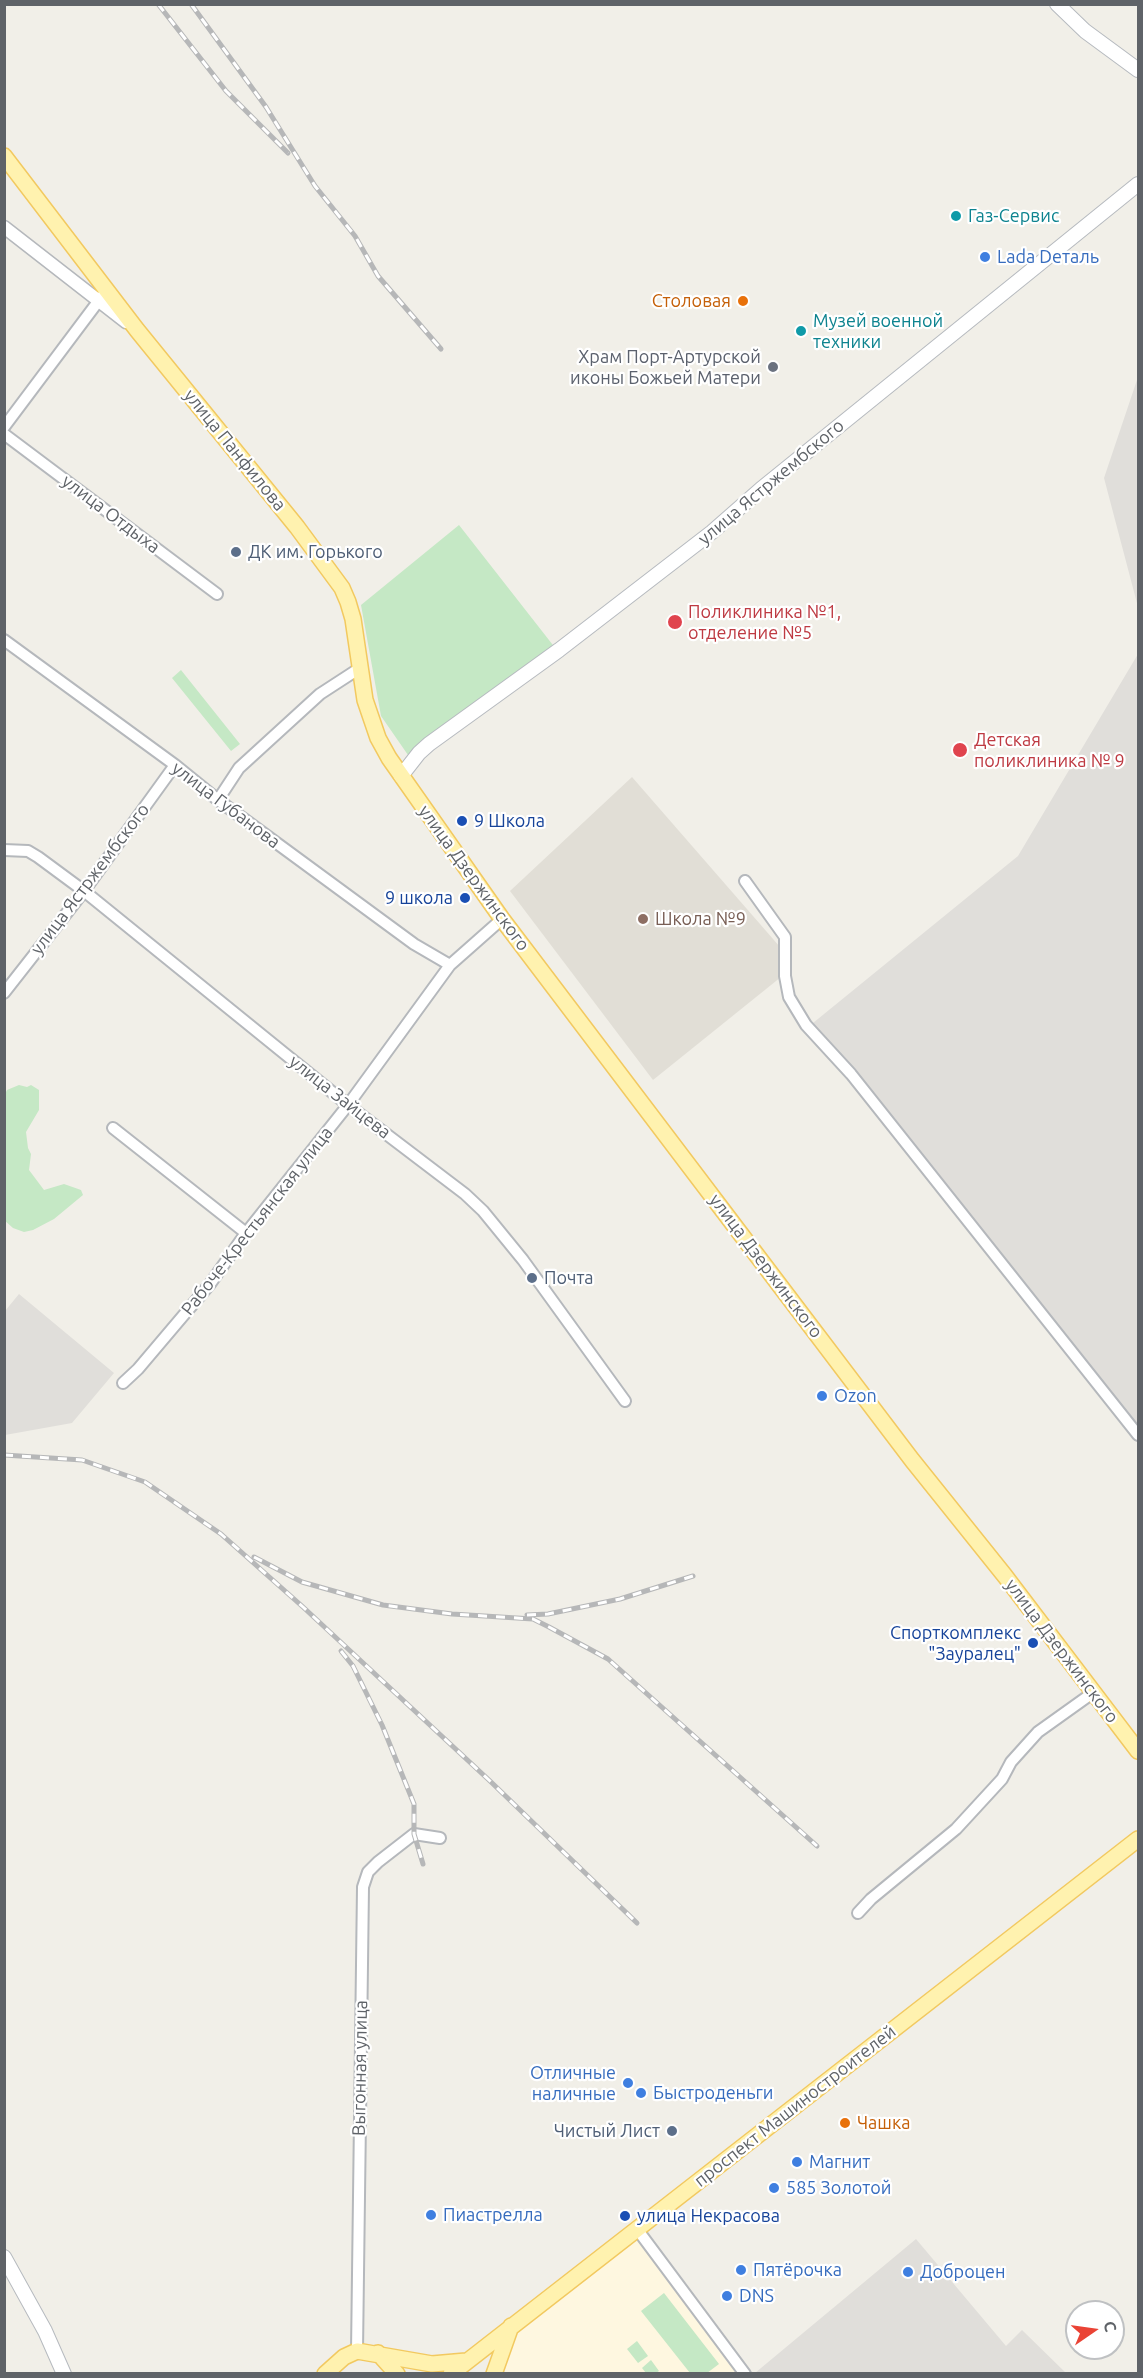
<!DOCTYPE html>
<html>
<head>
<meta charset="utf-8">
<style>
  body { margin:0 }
  #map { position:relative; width:1143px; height:2378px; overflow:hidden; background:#f1efe8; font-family:Ubuntu,sans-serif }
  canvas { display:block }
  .frame { position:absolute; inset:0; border:6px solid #5f6368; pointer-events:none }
  .north { position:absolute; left:1065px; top:2300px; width:60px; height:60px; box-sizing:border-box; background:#fff; border:2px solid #bfc1c3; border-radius:50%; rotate:77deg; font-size:16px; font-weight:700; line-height:24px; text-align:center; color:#5f6368 }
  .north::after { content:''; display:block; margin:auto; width:21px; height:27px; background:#ea4335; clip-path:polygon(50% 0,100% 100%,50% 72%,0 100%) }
</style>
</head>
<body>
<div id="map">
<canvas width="1143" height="2378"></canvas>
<div class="frame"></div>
<div class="north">С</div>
</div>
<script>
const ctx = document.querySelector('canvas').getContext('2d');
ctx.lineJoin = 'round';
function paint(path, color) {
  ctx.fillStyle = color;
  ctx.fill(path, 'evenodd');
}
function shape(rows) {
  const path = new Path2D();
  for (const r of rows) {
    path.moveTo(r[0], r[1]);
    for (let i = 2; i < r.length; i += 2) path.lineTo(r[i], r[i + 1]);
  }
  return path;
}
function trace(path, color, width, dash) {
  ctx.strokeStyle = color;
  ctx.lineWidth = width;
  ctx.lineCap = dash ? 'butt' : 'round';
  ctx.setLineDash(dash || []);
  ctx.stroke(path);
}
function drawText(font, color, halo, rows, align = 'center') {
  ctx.font = font + ' Ubuntu,sans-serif';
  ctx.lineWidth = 4.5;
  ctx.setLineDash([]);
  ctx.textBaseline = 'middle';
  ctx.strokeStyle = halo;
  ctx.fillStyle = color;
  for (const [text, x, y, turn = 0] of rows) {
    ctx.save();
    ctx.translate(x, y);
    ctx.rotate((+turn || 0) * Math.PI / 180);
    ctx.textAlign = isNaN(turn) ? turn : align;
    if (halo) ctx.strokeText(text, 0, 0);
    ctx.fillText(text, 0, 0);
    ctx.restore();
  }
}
paint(shape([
  [637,2238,737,2373,504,2374,513,2332]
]), '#fef7e0');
paint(shape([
  [1138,377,1138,607,1104,478],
  [1138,654,1138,1426,813,1023,1018,856],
  [19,1294,114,1373,72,1423,5,1435,5,1311],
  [916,2239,1006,2346,1022,2330,1066,2373,755,2373]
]), '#e0deda');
paint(shape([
  [632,777,780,947,781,977,653,1080,510,891]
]), '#e1ded6');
paint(shape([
  [459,525,556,649,408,755,381,716,361,605],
  [181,670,240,744,231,751,172,678],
  [19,1085,27,1087,31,1085,39,1090,39,1110,26,1132,28,1148,31,1154,29,1170,44,1190,64,1184,81,1190,83,1195,54,1219,33,1230,24,1232,13,1228,4,1220,5,1094,7,1090],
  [664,2293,719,2364,707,2373,690,2373,641,2311],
  [637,2341,648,2356,638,2363,627,2349],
  [651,2360,659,2371,656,2373,646,2373,642,2368]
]), '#c5e8c5');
const minor = shape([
  [4,427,103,295],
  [4,434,217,594],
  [4,640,175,765,218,800,414,944,450,965],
  [218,800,239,768,320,694,360,668],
  [4,850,28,851,38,857,84,891,348,1105,465,1194,483,1211,523,1260,625,1401],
  [745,881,785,937,785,976,789,997,806,1025,851,1074,1138,1435],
  [4,993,84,891,175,765],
  [113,1128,246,1233],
  [123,1383,138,1369,210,1284,246,1233,348,1105,450,965,502,919],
  [858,1913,871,1899,956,1829,1002,1779,1011,1762,1038,1732,1094,1692],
  [637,2229,745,2374],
  [357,2351,363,1887,368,1872,378,1862,414,1834,440,1838]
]);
const tertiary = shape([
  [4,227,126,322]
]);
const secondary = shape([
  [1057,4,1085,31,1138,70],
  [401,776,419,753,429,744,559,650,712,532,761,489,1138,184],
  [4,2257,45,2331,64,2374]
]);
const primary = shape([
  [4,156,137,330,297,527,342,588,348,602,353,619,365,700,378,738,389,758,502,919,912,1460,1005,1576,1138,1751],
  [378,2353,397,2374],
  [325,2374,344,2357,357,2351,432,2364,466,2361],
  [451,2374,1138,1839],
  [494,2374,511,2326]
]);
trace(minor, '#b5b8bc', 14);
trace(tertiary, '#b5b8bc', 15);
trace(secondary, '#b6babf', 16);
trace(primary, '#f2c960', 18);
trace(minor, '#fff', 10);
trace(tertiary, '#fff', 12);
trace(secondary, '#fff', 14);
trace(primary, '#fff2af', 15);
const rail = shape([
  [158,4,226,91,288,153],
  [191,4,266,107,315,186,355,236,378,276,441,349],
  [4,1455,82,1460,145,1482,221,1534,303,1607,490,1781,637,1923],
  [254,1557,302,1582,383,1605,452,1614,533,1619,549,1627,608,1659,817,1846],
  [527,1615,548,1614,620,1599,693,1576],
  [341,1651,353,1666,382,1725,414,1804,414,1834,423,1864]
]);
trace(rail, '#b6b7b8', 5);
trace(rail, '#fff', 3, [9]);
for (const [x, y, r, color] of [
  [956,216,6,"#0f9aa8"],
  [985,257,6,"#3f7fe0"],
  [743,301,6,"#e8710a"],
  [801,331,6,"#0f9aa8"],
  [773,367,6,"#6b7280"],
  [236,552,6,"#5c6f8a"],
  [675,622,8,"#e0444e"],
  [960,750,8,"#e0444e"],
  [462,821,6,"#1a4fb4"],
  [465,898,6,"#1a4fb4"],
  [643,919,6,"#8d6e63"],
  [532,1278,6,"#5c6f8a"],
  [822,1396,6,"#3f7fe0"],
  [1033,1643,6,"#1a4fb4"],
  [628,2083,6,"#3f7fe0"],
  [641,2093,6,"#3f7fe0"],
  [845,2123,6,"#e8710a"],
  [672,2131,6,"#5c6f8a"],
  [797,2162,6,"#3f7fe0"],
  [774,2188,6,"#3f7fe0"],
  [431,2215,6,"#3f7fe0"],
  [625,2216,6,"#1a4fb4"],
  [741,2270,6,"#3f7fe0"],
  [908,2272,6,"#3f7fe0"],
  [727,2296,6,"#3f7fe0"]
]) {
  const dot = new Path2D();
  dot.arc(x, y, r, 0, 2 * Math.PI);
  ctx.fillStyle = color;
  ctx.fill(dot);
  trace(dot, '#fff', 2);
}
drawText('18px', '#0d838f', '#fff', [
  ["Газ-Сервис",968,216],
  ["Музей военной",813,321],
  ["техники",813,342]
], 'left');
drawText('18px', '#366cbe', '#fff', [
  ["Lada Dеталь",997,257],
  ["Ozon",834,1396],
  ["Отличные",616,2073,"right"],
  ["наличные",616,2094,"right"],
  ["Быстроденьги",653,2093],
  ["Магнит",809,2162],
  ["585 Золотой",786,2188],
  ["Пиастрелла",443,2215],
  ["Пятёрочка",753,2270],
  ["Доброцен",920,2272],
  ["DNS",739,2296]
], 'left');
drawText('18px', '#c56008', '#fff', [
  ["Столовая",731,301],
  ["Чашка",857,2123,"left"]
], 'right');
drawText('18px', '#5b616d', '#fff', [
  ["Храм Порт-Артурской",761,357],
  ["иконы Божьей Матери",761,378]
], 'right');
drawText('18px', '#5f6368', '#fff', [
  ["улица Панфилова",235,450,51],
  ["улица Ястржембского",771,482,-40],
  ["улица Отдыха",111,514,37],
  ["улица Губанова",226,805,37],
  ["улица Дзержинского",474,878,54],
  ["улица Ястржембского",90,879,-53],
  ["улица Зайцева",340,1097,38],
  ["Рабоче-Крестьянская улица",257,1221,-52],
  ["улица Дзержинского",766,1266,53],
  ["улица Дзержинского",1062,1651,53],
  ["Выгонная улица",360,2068,-89],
  ["проспект Машиностроителей",795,2106,-38]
]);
drawText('18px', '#4e5e75', '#fff', [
  ["ДК им. Горького",248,552],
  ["Почта",544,1278],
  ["Чистый Лист",660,2131,"right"]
], 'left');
drawText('18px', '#be3a42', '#fff', [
  ["Поликлиника №1,",688,612],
  ["отделение №5",688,633],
  ["Детская",974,740],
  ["поликлиника № 9",974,761]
], 'left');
drawText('18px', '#164399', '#fff', [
  ["9 Школа",474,821],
  ["9 школа",453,898,"right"],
  ["Спорткомплекс",1021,1633,"right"],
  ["\"Зауралец\"",1021,1654,"right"],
  ["улица Некрасова",637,2216]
], 'left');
drawText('18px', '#785e54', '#fff', [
  ["Школа №9",655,919]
], 'left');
</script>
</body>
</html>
